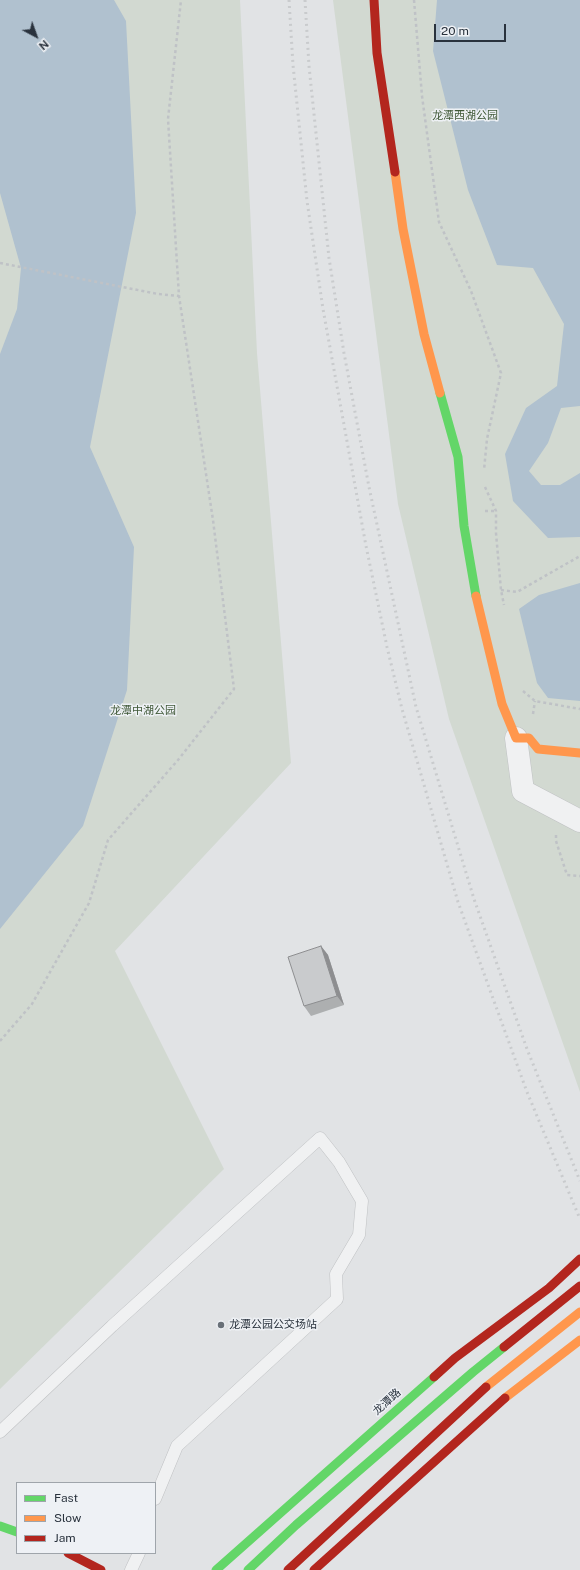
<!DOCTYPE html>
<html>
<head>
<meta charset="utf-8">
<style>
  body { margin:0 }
  #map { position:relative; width:580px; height:1570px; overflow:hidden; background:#e1e3e5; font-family:"Public Sans",sans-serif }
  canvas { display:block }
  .legend { position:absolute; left:16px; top:1482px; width:140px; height:72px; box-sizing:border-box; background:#eef1f5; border:1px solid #9fa5ab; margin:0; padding:5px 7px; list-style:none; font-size:12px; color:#29323d }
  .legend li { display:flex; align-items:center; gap:8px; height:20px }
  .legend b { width:20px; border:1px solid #9fa5ab }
  .north { position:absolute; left:16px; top:16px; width:40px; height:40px; -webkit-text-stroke:3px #eef1f5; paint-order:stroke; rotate:139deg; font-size:11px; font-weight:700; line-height:16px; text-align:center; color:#29323d }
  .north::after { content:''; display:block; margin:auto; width:14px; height:18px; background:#29323d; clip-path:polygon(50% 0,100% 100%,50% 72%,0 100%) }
  .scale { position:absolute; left:434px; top:24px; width:72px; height:18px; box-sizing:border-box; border:2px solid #29323d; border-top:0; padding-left:5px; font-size:12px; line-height:14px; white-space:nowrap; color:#29323d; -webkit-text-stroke:3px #eef1f5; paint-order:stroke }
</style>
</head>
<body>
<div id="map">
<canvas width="580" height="1570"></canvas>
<ul class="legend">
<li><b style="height:5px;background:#63d668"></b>Fast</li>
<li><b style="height:5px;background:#ff974d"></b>Slow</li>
<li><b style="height:5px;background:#b3261e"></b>Jam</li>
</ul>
<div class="north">N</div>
<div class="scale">20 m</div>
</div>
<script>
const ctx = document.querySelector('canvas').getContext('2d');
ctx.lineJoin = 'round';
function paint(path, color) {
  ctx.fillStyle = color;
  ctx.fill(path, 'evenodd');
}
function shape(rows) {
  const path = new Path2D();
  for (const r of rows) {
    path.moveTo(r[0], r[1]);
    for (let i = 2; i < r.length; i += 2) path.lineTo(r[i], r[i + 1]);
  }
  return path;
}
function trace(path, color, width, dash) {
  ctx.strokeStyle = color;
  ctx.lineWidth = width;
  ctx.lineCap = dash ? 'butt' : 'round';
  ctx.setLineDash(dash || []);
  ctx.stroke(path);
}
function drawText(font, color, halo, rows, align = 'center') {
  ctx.font = font + ' "Public Sans","Noto Sans SC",sans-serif';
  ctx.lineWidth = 3;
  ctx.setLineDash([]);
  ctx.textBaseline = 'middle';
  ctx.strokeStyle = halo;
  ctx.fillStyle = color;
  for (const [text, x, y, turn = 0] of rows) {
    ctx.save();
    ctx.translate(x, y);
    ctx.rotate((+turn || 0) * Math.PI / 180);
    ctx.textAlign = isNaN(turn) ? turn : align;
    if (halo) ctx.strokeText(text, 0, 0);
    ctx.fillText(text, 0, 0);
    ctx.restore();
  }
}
paint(shape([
  [0,0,240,0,257,353,291,763,115,951,224,1169,0,1389],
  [333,0,580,0,580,1092,449,719,398,504]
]), '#d2d9d1');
paint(shape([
  [0,0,114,0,126,21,136,213,90,447,134,547,127,690,83,826,0,929,0,354,17,309,21,268,0,193],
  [437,0,580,0,580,406,561,408,548,443,529,471,541,485,560,485,580,473,580,537,548,538,513,501,505,454,526,408,557,386,564,324,533,268,497,265,468,190,433,51],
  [580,583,580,701,548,698,537,683,519,609,539,595]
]), '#b0c1cf');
const lane = shape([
  [0,1432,112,1326,320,1138,339,1162,362,1201,359,1235,336,1274,337,1299,177,1446,155,1499],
  [131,1570,139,1553]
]);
const street = shape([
  [516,738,523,791,580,821]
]);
trace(lane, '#bfc1c3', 13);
trace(street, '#bfc1c3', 23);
trace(shape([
  [414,0,422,96,439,222,471,291,501,373,487,439,484,470],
  [0,263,158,294,179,296],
  [485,487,496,511,496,533,501,590,504,605],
  [485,511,496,511],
  [501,590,517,592,580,556],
  [523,691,535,701,580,709],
  [533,714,535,701],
  [556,835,556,841,567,875,580,876],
  [0,1041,32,1004,89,903,108,840,178,760,234,689,213,520,179,296,168,119,181,0]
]), '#bfc2c6', 2.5, [3, 3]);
trace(lane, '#f0f1f2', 12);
trace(street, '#f0f1f2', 22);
trace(shape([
  [440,393,458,457,464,526,476,596],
  [0,1526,17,1532],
  [216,1570,434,1377],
  [248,1570,296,1525,473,1372,504,1347]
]), '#63d668', 9);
trace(shape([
  [395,172,403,229,424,334,440,393],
  [476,596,502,704,516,738,529,738,538,749,580,753],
  [486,1387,580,1312],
  [505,1398,580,1340]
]), '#ff974d', 9);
trace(shape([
  [374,0,377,53,395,172],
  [504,1347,580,1286],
  [434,1377,455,1358,549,1288,580,1259],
  [68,1553,101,1570],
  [288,1570,486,1387],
  [314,1570,505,1398]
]), '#b3261e', 9);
trace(shape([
  [289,0,293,65,307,201,323,309,366,546,387,647,402,709,458,902,527,1092,580,1219],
  [305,0,309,66,329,258,344,353,369,487,416,707,474,899,527,1049,580,1181]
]), '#c9cbcd', 3, [2, 4]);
paint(shape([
  [321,946,328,955,344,1005,311,1016,304,1006]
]), '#adafb0');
paint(shape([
  [321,946,328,955,344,1005,337,996]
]), '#8d8e90');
const building = shape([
  [321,946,337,996,304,1006,288,957,321,946]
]);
paint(building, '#c9cbcd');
trace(building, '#8d8e90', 1);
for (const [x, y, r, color] of [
  [221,1325,4,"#697078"]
]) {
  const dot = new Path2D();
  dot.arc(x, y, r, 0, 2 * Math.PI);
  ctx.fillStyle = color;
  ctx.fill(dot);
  trace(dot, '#eef1f5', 1.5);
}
drawText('11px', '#3f5837', '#eef1f5', [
  ["龙潭西湖公园",465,116],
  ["龙潭中湖公园",143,711]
]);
drawText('11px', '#29323d', '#eef1f5', [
  ["龙潭公园公交场站",229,1325]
], 'left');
drawText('11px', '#29323d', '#eef1f5', [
  ["龙潭路",387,1402,-42]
]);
</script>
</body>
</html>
